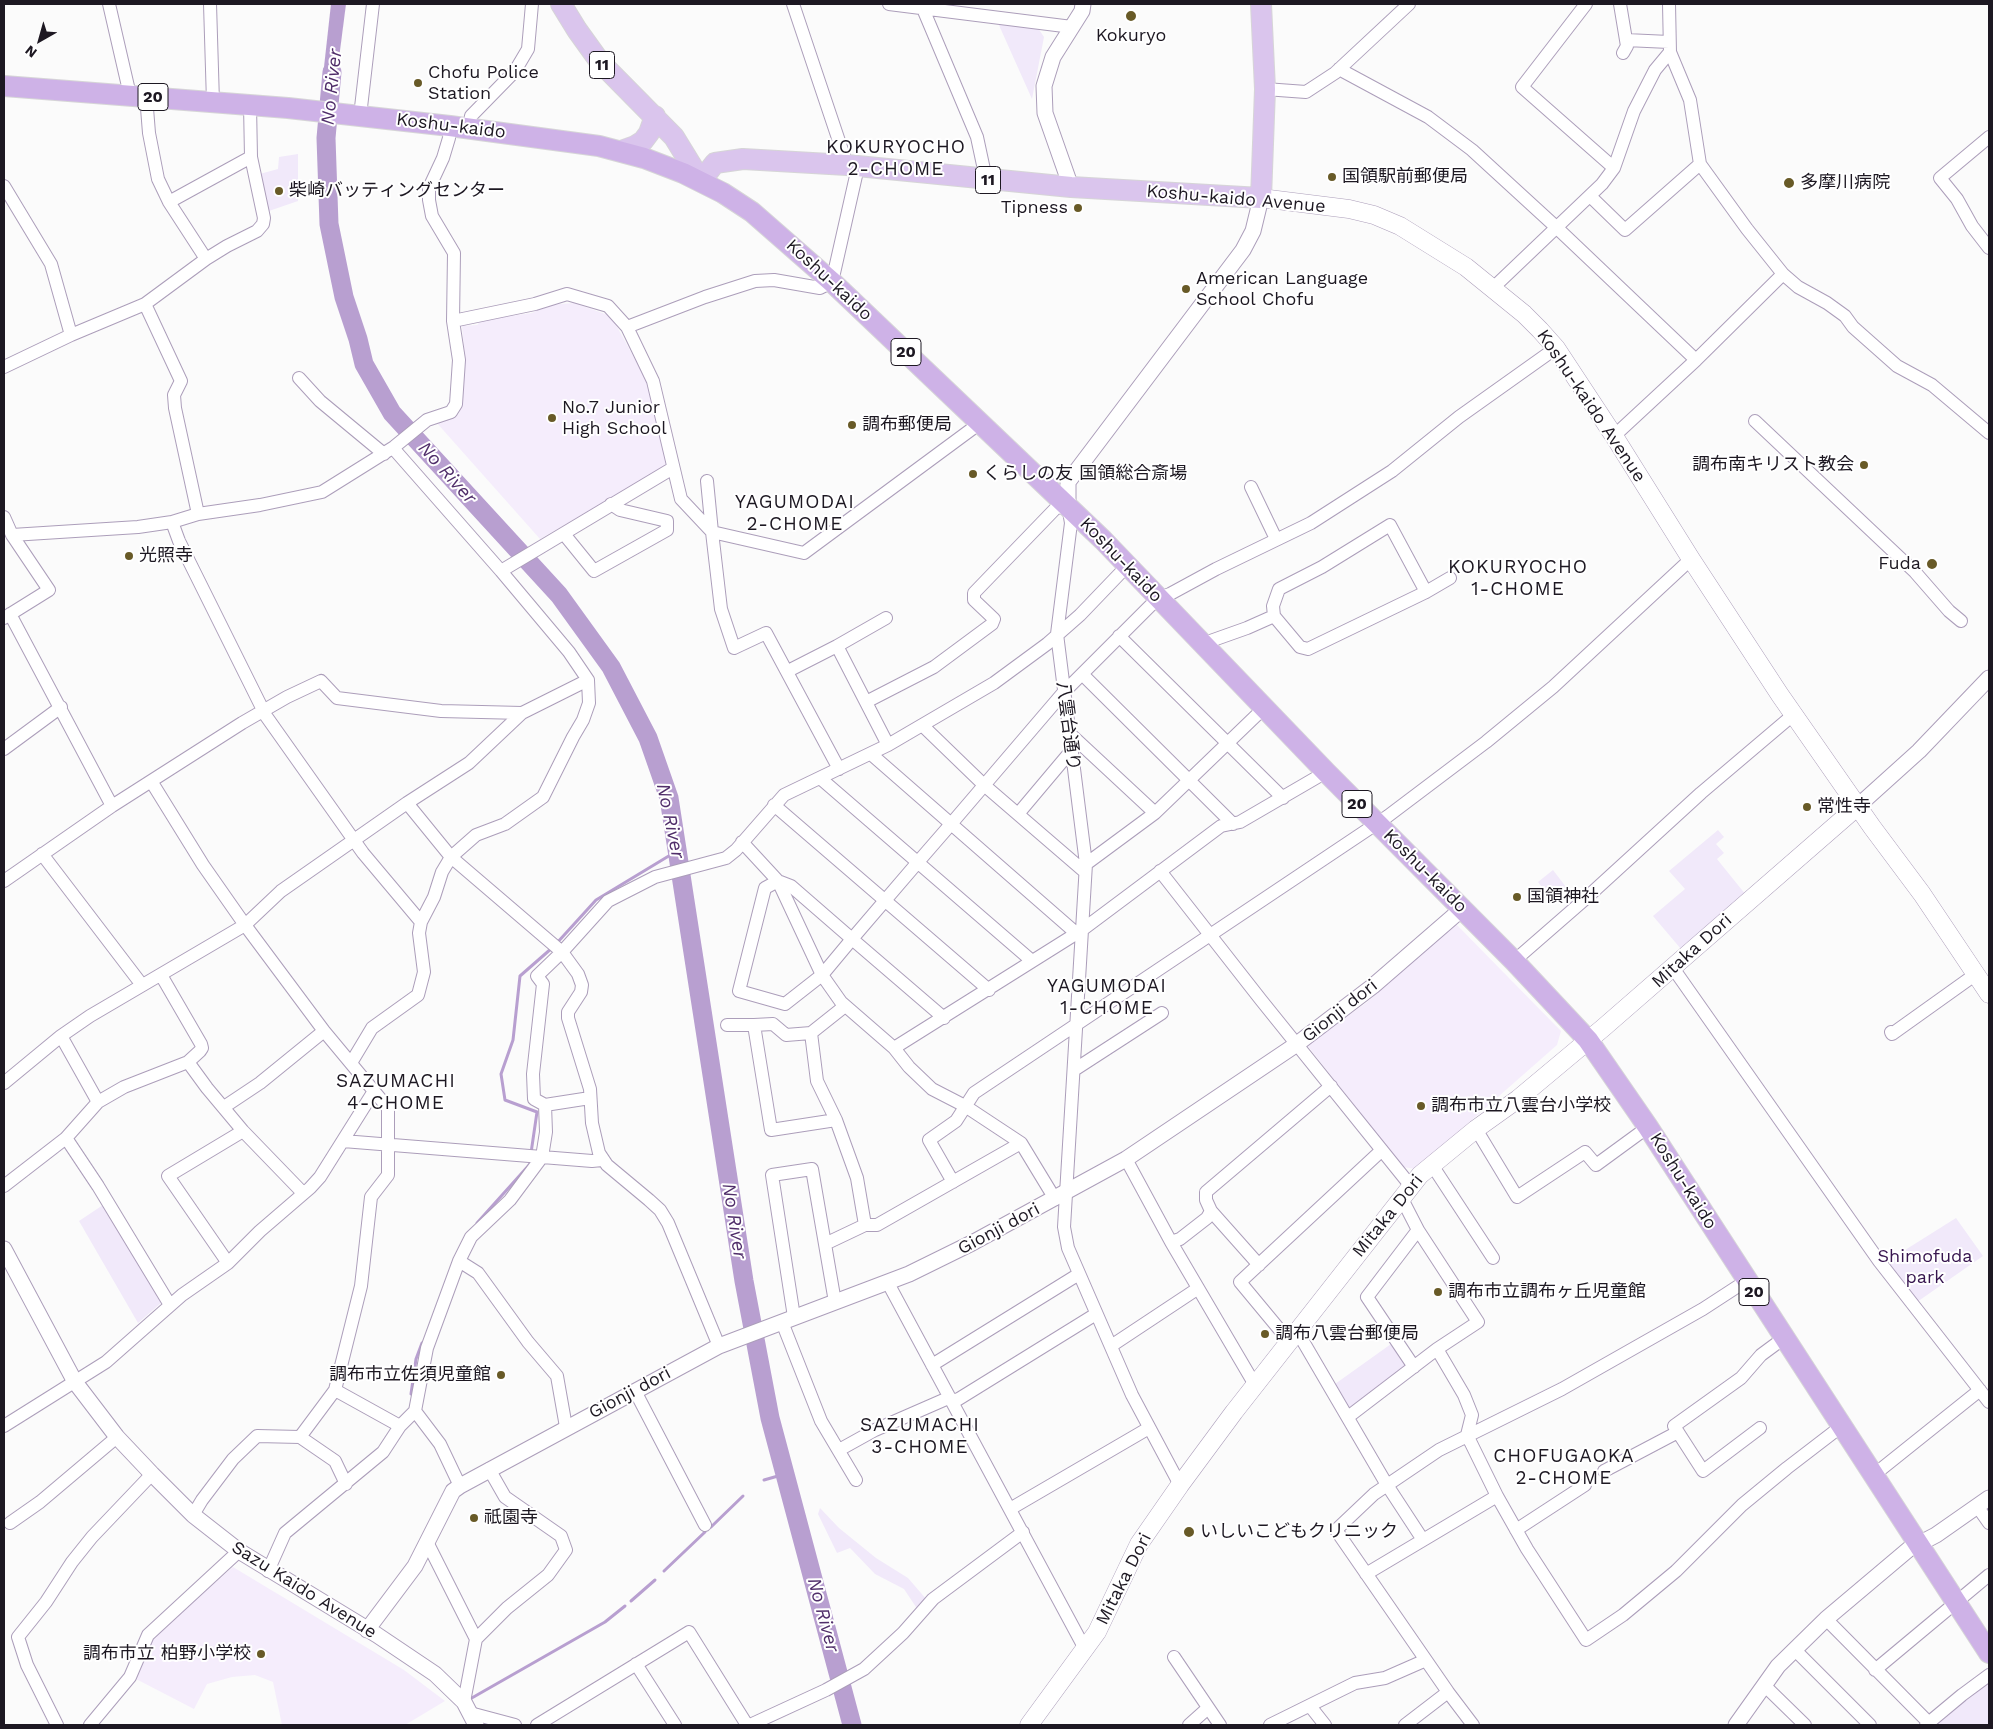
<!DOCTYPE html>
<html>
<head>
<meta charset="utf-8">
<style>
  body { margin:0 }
  #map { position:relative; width:1993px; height:1729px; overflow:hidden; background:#fbfbfb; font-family:"Work Sans",sans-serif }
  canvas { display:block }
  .frame { position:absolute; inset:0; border:5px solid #1d1822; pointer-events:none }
  .north { position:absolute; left:15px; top:15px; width:50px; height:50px; -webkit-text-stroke:4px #fff; paint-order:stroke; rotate:218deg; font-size:14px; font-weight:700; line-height:20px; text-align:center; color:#1d1822 }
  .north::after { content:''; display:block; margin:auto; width:18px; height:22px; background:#1d1822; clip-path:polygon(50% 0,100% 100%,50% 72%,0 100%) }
</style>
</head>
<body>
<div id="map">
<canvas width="1993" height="1729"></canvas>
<div class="frame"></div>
<div class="north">N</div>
</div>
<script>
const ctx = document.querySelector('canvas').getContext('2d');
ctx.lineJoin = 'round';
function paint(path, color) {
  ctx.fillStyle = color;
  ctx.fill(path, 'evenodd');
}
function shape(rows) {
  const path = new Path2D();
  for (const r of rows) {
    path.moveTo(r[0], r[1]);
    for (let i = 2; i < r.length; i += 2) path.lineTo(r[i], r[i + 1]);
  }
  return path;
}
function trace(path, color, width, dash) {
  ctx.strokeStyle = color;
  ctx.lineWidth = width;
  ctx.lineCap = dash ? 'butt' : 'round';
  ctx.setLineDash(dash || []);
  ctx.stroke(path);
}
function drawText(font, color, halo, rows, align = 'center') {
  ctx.font = font + ' "Work Sans","Noto Sans JP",sans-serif';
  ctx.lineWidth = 4;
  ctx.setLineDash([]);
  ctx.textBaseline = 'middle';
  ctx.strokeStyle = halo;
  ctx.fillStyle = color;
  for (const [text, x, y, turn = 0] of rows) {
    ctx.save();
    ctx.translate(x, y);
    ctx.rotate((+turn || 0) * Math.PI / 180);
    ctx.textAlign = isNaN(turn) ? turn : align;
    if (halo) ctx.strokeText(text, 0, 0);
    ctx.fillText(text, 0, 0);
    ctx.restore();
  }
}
paint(shape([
  [574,303,611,316,650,386,667,461,663,468,540,539,436,422,459,414,465,359,462,326,477,325,482,320,532,313,546,305],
  [1456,924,1561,1031,1557,1045,1416,1169,1403,1167,1307,1045,1366,1003],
  [233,1567,404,1670,445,1701,405,1725,282,1725,273,1682,255,1675,232,1677,207,1684,194,1709,136,1679,152,1637]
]), '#f5edfc');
paint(shape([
  [998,23,1038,28,1044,37,1032,99],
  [298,154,298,201,266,212,256,175,278,169,279,157],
  [1718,830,1724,837,1716,844,1724,853,1717,859,1746,895,1681,949,1653,916,1685,889,1669,871],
  [1553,870,1566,887,1551,899,1538,882],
  [103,1205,161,1303,138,1323,79,1221],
  [1956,1218,1983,1256,1917,1302,1886,1262],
  [1391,1344,1406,1366,1349,1408,1335,1384],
  [820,1508,839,1528,876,1558,908,1578,927,1600,918,1610,904,1589,875,1574,850,1548,837,1553,818,1514],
  [1989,1682,1989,1725,1935,1725]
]), '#f1e9fa');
paint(shape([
  [331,4,346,4,334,97,322,95,324,67]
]), '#b89fd0');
trace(shape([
  [556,944,596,900,677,851],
  [531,1153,537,1112,505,1100,501,1074,513,1040,520,976,552,948],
  [477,1223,530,1164],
  [411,1394,416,1359,422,1343],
  [764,1480,785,1474],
  [711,1527,743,1496],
  [664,1571,705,1532],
  [631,1601,655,1580],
  [470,1699,605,1622,625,1606]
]), '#b89fd0', 3);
trace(shape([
  [332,72,326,138,329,224,344,297,358,339,364,364,392,413,559,595,611,667,648,738,669,798,744,1281,770,1418,852,1725]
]), '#b89fd0', 19);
const minor = shape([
  [109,4,130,95],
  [210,4,213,102],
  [793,4,847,165],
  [889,4,1072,27],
  [921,4,977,137,986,179],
  [1586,4,1522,87,1614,168],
  [1620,4,1626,40,1669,42],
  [1669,4,1670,52,1690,100,1700,164,1747,229,1783,274,1798,287,1827,303,1845,316,1853,327,1897,366,1932,385,1989,433],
  [1623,53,1627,46,1626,40],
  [1339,69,1428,117,1472,150,1556,227,1696,360],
  [1265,89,1306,92,1335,73,1409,4],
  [146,96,149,133,158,179,169,202,206,259],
  [360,116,373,4],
  [469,128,471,116,515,71,528,49,532,4],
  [1989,137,1940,178,1957,199,1972,226,1989,248],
  [4,186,51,264,71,335],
  [1590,196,1625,230,1700,164],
  [169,202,251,157],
  [1494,287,1602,184,1614,168,1634,111,1655,70,1670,52],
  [145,304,181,381,174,395,175,408,198,514],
  [453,321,535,304,567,294,608,306,627,327,653,381,681,499,712,532,721,609,734,648,766,633,839,769],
  [627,327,705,297,755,281,774,280,820,288,832,282,858,167],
  [4,367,71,335,145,304,206,259,227,246,257,231,263,224,264,218,251,157,250,105],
  [299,378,320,401,384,454],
  [1755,421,1915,572,1949,611,1961,621],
  [1614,436,1696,360,1783,274],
  [707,481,712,532,804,553,980,423],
  [1251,487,1276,539],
  [4,517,12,535,49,590,4,618],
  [172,522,179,541,266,716,363,853,421,922],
  [564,534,594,571,667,530,667,521,620,510,611,504],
  [12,535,138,527,172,522,198,514,260,505,322,492,394,447,427,420,451,412,456,404,459,360,453,321,454,253,432,216,429,200,429,188,443,158,449,138,450,126],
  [501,571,673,468],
  [1426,592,1308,649,1300,647,1274,616,1273,606,1279,589,1322,567,1390,525,1426,592,1450,578],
  [10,614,112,806],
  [1119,636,1283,798],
  [1202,644,1247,628,1274,616],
  [837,646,888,745],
  [788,671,837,646,886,618],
  [1082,674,1233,824],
  [866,702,934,667,992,624,994,619,974,600,974,593,1056,508,1068,506,1071,523,1057,634,1086,864,1064,1227,1068,1248,1132,1395,1180,1485],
  [923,726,984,785,1085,872],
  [1069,733,1155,813],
  [4,749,61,707],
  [871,754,1076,933],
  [820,778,1032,961],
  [151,781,203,865,245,925,324,1031,388,1108,388,1175,371,1197,361,1286,335,1390],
  [407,803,451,857,562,952,578,974,582,985,581,992,568,1012,568,1018,590,1089,592,1123,599,1153,607,1165,649,1200,660,1210,668,1223,719,1346],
  [774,805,989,990],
  [1018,814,1071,751],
  [742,842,778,881,822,975,841,1002,894,1048,1082,930,1221,826,1240,822,1326,772],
  [42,854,142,985],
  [1086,864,1155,813,1264,708],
  [1160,871,1261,1000,1410,1185],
  [4,881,112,806,242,723,287,697,321,681,337,698,441,711,522,713],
  [1514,961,1584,900,1701,793,1793,715],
  [1673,968,1879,1261,1989,1402],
  [845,1006,811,1033,817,1081,836,1120,857,1178,865,1225],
  [944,1018,852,939,791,886,778,881,765,888,739,991,785,1004,822,975,852,939,918,862,951,824,1063,693,1150,606,1159,598,1170,594,1216,569,1311,523,1392,471,1459,417,1556,348],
  [727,1025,754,1025,771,1130,836,1120],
  [754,1025,773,1024,786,1035,811,1033],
  [1891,1032,1892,1034,1976,974],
  [61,1036,98,1102],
  [894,1048,909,1067,932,1089,965,1106,1021,1143,1055,1199],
  [188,1062,207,1088,243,1131,303,1193],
  [351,1063,372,1028,418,995,424,972,419,933,421,922,434,897,442,872,451,857,476,835,505,824,543,797,573,737,583,720,589,703,588,680,569,652,501,571,393,448],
  [1074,1070,1162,1013],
  [4,1083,61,1036,90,1016,245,925,281,891,407,803,469,763,522,713,588,680],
  [590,1098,545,1105,534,1099,533,1074,543,984,537,976,562,952,608,901,655,877,726,858,736,850,784,795,888,745,994,683,1047,644,1080,615,1127,566],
  [224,1107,260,1083,324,1031],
  [1476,1129,1517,1197,1585,1152,1596,1165,1648,1127],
  [66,1138,98,1186,170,1305],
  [343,1141,542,1157,592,1161,602,1160],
  [1126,1159,1171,1242,1180,1239,1207,1218,1211,1211],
  [1432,1165,1493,1258],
  [953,1182,929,1140,956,1121,974,1093,1388,816,1486,742,1553,687,1691,559],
  [4,1186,66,1138,98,1102,124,1087,188,1062,200,1051,202,1048,201,1044,161,975],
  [1401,1197,1418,1230],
  [1171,1242,1255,1385],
  [825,1244,865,1225,877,1225,1021,1143],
  [459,1261,478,1273,528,1342,557,1376,566,1427],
  [228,1263,168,1176,243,1131],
  [1259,1265,1211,1211,1206,1200,1206,1192,1331,1086],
  [888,1283,1085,1649],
  [794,1317,772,1175,812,1169,835,1302],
  [782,1322,821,1421,856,1480],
  [1297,1331,1387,1485,1423,1540],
  [1289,1341,1240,1282,1382,1150],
  [1111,1346,1197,1289],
  [1437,1349,1464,1395,1472,1415,1467,1435,1497,1496],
  [932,1365,1079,1274],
  [635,1391,705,1525],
  [415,1411,440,1444,460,1486],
  [1348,1417,1437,1349,1478,1322,1418,1230,1367,1297,1414,1367],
  [4,1426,106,1362,182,1295,228,1263,260,1231,310,1188,320,1177,374,1091],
  [1760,1428,1703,1471,1674,1426,1741,1378,1761,1355,1784,1338],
  [300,1437,335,1461,346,1484],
  [839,1450,875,1430,946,1399,957,1400,1096,1314],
  [1604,1471,1678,1432],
  [1875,1474,1980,1390],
  [1977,1506,1989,1523],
  [1010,1509,1149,1428],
  [193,1515,202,1500,233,1459,257,1436,300,1437,335,1390,400,1426],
  [10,1523,40,1502,117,1437],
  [1516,1530,1585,1485],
  [427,1542,476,1639,464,1702],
  [268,1571,285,1533,383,1452,400,1426,415,1411,427,1348,459,1261,471,1237,510,1200,542,1157,546,1132,545,1105],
  [1366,1574,1497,1496,1527,1549,1586,1640,1623,1615,1676,1571,1742,1505,1787,1468,1843,1425],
  [1826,1619,1931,1725],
  [476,1639,507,1608,548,1575,566,1550,561,1536,505,1497,489,1469],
  [1795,1650,1870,1725],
  [1174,1657,1220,1725],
  [636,1664,675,1725],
  [1875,1670,1989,1575],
  [1764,1685,1805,1725],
  [1310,1706,1325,1725],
  [470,1713,515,1725],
  [57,1725,27,1665,18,1637,46,1602,72,1562,92,1537,152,1474],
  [90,1725,130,1677,148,1635,239,1551],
  [537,1725,689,1632,747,1725],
  [750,1725,826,1690,864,1669,903,1633,933,1599,1023,1532],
  [1189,1725,1208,1708],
  [1270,1725,1355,1683,1385,1678,1426,1660],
  [1405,1725,1448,1692],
  [1473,1725,1448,1692,1336,1530,1374,1494,1439,1450,1562,1389,1703,1309,1746,1281],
  [1926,1725,1962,1695,1989,1675]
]);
const tertiary = shape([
  [1071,187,1045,113,1044,86,1053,57,1082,11,1083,4],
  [1068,506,1068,482,1243,250,1253,231,1261,198],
  [1858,806,1919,751,1989,678],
  [4,1249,75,1382,117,1437,152,1474,193,1515,239,1551,377,1635,435,1674,464,1702,476,1725],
  [367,1630,415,1566,453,1491,460,1486,719,1346,909,1274,972,1243,1126,1159,1297,1044,1373,986,1463,908],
  [1736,1725,1778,1666,1826,1619,1909,1549,1936,1535,1989,1498]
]);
const secondary = shape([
  [1261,198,1349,209,1374,215,1400,226,1466,267,1524,314,1540,330,1556,348,1614,436,1691,559,1780,695,1872,827,1922,894,1989,994],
  [1029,1725,1097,1632,1139,1544,1180,1485,1234,1412,1420,1175,1476,1129,1518,1099,1603,1028,1858,806]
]);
const primary = shape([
  [561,4,577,30,600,62,674,137,701,181,715,163,743,159,847,165,1071,187,1261,198,1265,89,1261,4],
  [621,151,635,146,643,141,649,133,655,116]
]);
const trunk = shape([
  [4,86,288,108,450,126,599,146,644,158,683,173,723,193,752,212,832,282,1103,540,1326,772,1514,961,1588,1040,1648,1127,1989,1653]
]);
trace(minor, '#ac9eba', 14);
trace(tertiary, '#ac9eba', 17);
trace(secondary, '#ac9eba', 19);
trace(primary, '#d6d5d7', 22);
trace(trunk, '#d6d5d7', 22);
trace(minor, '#fff', 12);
trace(tertiary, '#fff', 15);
trace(secondary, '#fff', 18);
trace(primary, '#dac5ed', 20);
trace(trunk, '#ceb2e7', 20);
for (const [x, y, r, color] of [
  [1131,16,6,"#685a27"],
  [418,83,5,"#685a27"],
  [1332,177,5,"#685a27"],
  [1789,183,6,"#685a27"],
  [279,191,5,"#685a27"],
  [1078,208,5,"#685a27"],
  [1186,289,5,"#685a27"],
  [552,418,5,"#685a27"],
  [852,425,5,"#685a27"],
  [1864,465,5,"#685a27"],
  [973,474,5,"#685a27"],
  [129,556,5,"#685a27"],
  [1932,564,6,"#685a27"],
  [1807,807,5,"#685a27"],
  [1517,897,5,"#685a27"],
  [1421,1106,5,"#685a27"],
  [1438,1292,5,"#685a27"],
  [1265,1334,5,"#685a27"],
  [501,1375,5,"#685a27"],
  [474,1518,5,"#685a27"],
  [1189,1532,6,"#685a27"],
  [261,1654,5,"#685a27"]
]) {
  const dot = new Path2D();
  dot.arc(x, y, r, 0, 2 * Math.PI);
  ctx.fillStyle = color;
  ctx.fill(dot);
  trace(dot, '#fff', 2);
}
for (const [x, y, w] of [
  [602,65,25],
  [153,97,30],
  [988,180,25],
  [906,352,30],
  [1357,804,30],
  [1754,1292,30]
]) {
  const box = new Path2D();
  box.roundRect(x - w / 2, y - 13.5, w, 27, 4);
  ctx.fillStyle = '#fff';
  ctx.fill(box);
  trace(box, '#1d1822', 1);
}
drawText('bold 16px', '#1d1822', null, [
  ["11",602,65],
  ["20",153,97],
  ["11",988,180],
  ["20",906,352],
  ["20",1357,804],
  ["20",1754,1292]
]);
drawText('18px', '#1d1822', '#fff', [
  ["Kokuryo",1131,36,"center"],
  ["Chofu Police",428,73],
  ["Station",428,94],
  ["国領駅前郵便局",1342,177],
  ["多摩川病院",1800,183],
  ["柴崎バッティングセンター",289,191],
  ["Tipness",1068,208,"right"],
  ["American Language",1196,279],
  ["School Chofu",1196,300],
  ["No.7 Junior",562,408],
  ["High School",562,429],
  ["調布郵便局",862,425],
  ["調布南キリスト教会",1854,465,"right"],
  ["くらしの友 国領総合斎場",983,474],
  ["光照寺",139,556],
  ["Fuda",1921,564,"right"],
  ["常性寺",1817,807],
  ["国領神社",1527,897],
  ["調布市立八雲台小学校",1431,1106],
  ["調布市立調布ヶ丘児童館",1448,1292],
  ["調布八雲台郵便局",1275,1334],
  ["調布市立佐須児童館",491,1375,"right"],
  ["祇園寺",484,1518],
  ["いしいこどもクリニック",1200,1532],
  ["調布市立 柏野小学校",251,1654,"right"]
], 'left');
drawText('18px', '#1d1822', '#fff', [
  ["Koshu-kaido",451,126,7],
  ["Koshu-kaido Avenue",1236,199,5],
  ["Koshu-kaido",829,280,43],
  ["Koshu-kaido Avenue",1591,406,56],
  ["Koshu-kaido",1121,560,46],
  ["八雲台通り",1068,726,83],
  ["Koshu-kaido",1425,871,45],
  ["Mitaka Dori",1692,951,-42],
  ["Gionji dori",1340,1011,-38],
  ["Koshu-kaido",1683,1181,58],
  ["Mitaka Dori",1388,1216,-51],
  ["Gionji dori",999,1229,-28],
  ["Gionji dori",630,1393,-28],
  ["Mitaka Dori",1124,1579,-63],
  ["Sazu Kaido Avenue",304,1590,32]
]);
drawText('18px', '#37154f', '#fff', [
  ["Shimofuda",1925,1257],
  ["park",1925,1278]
]);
drawText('italic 19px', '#502e6a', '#fff', [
  ["No River",332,87,-84],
  ["No River",447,473,48],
  ["No River",670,821,78],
  ["No River",734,1221,81],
  ["No River",823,1615,75]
]);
ctx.letterSpacing = '1px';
drawText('19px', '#1d1822', '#fff', [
  ["KOKURYOCHO",896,147],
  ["2-CHOME",896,169],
  ["YAGUMODAI",795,502],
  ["2-CHOME",795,524],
  ["KOKURYOCHO",1518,567],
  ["1-CHOME",1518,589],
  ["YAGUMODAI",1107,986],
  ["1-CHOME",1107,1008],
  ["SAZUMACHI",396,1081],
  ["4-CHOME",396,1103],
  ["SAZUMACHI",920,1425],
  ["3-CHOME",920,1447],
  ["CHOFUGAOKA",1564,1456],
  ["2-CHOME",1564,1478]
]);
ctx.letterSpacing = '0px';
</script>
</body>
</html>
